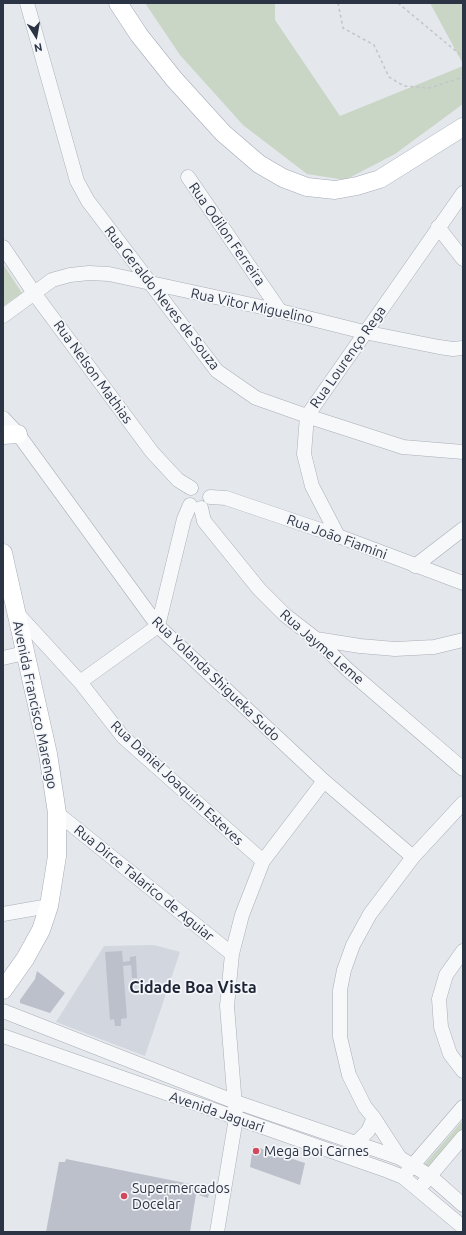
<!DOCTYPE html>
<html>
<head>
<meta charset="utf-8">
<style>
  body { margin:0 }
  #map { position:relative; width:466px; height:1235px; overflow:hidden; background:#e4e7ec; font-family:Ubuntu,sans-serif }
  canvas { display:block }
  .frame { position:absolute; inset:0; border:4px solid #2b3445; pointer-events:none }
  .north { position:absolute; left:16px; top:16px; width:40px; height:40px; -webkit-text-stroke:3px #f4f6f9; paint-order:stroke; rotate:169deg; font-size:11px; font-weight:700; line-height:16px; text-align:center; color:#2b3445 }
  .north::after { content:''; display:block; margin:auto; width:14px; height:18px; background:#2b3445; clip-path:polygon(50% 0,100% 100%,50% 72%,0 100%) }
</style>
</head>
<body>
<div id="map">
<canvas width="466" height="1235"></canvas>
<div class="frame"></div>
<div class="north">N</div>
</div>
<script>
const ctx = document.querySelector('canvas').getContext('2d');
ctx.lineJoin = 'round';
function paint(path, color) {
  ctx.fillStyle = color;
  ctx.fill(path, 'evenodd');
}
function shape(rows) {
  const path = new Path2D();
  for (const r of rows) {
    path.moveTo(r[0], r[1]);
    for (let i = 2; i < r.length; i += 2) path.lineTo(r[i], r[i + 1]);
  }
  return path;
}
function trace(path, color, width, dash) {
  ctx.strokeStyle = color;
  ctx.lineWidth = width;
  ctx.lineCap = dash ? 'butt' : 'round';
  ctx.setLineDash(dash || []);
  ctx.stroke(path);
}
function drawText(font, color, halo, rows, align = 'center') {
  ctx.font = font + ' Ubuntu,sans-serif';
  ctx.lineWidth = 3.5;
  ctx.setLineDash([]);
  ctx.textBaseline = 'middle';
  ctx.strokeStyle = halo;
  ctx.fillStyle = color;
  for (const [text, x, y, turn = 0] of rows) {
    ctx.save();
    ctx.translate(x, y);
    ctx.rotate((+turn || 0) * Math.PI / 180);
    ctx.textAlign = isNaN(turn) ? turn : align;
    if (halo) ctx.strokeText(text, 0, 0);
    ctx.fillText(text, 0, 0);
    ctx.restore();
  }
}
paint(shape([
  [154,945,180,952,145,1056,56,1022,104,946]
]), '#d2d6de');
paint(shape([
  [145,3,275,3,275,20,340,116,463,66,463,104,395,154,345,180,307,174,243,125,180,55],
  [430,3,463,3,463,64],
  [3,264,22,293,3,306],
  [463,1120,463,1130,429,1168,424,1165]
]), '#c9d6c5');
paint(shape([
  [122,951,123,962,130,961,130,957,136,956,137,978,132,978,131,965,123,966,127,1018,121,1019,121,1026,115,1026,114,1019,110,1020,105,952],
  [37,971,65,993,50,1013,20,1003,20,1000,35,979],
  [253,1146,305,1163,300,1185,250,1167],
  [66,1159,210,1188,208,1198,196,1194,190,1232,46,1232,59,1162,65,1162]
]), '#bbc0ca');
const minor = shape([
  [27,3,77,181,88,201,217,371,256,398,307,416,403,447,463,452],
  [188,177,280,311],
  [438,227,463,259],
  [3,247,34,293,152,452,178,480,191,488],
  [3,316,52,280,70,275,89,273,109,274,280,311,364,332,439,347,453,349,463,348],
  [3,418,18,434,158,626,324,781,413,857],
  [210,497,226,498,338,536,463,583],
  [201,508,204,521,259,589,285,615,316,639,348,670,463,769],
  [338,536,312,486,304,454,307,416,463,193],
  [415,566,463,529],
  [16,612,80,682,123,737,263,861],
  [316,639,360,646,395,649,434,647,463,640],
  [3,658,24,653],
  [80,682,158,626,184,519,190,505],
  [57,813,232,954],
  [3,914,49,906],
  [463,951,446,975,439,999,441,1027,450,1054,463,1071],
  [3,1011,233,1101,400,1158,430,1176,463,1205],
  [3,1036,388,1171,403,1177,463,1227],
  [356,1143,368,1131,374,1118],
  [400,1158,374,1118,365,1107,349,1075,340,1037,340,990,344,970,353,945,370,914,413,857,463,803],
  [407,1172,463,1107],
  [424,1183,463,1137],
  [217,1232,236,1118,227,1006,232,954,242,915,263,861,324,781]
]);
const major = shape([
  [118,3,139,35,174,79,223,133,259,164,283,178,307,187,335,190,357,186,380,179,463,127],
  [3,435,18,434],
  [3,553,48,754,57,813,57,856,49,906,41,930,25,959,3,990]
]);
trace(minor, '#a9aeb7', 15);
trace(major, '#a3abb8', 19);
trace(shape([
  [338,3,343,28,374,45,389,77,404,86,430,88,463,77],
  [398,3,463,57]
]), '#c2c5cb', 1.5, [3, 3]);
trace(minor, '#f7f8fa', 14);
trace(major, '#fff', 18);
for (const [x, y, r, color] of [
  [256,1151,4,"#d1495b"],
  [124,1196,4,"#d1495b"]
]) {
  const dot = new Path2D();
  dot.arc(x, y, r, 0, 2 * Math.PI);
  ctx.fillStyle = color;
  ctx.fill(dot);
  trace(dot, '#f4f6f9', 1.5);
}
drawText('14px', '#2b3445', '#f4f6f9', [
  ["Rua Odilon Ferreira",227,234,55],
  ["Rua Geraldo Neves de Souza",162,298,52],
  ["Rua Vitor Miguelino",252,306,12],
  ["Rua Lourenço Rega",348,357,-55],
  ["Rua Nelson Mathias",93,372,54],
  ["Rua João Fiamini",337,537,20],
  ["Rua Jayme Leme",322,647,41],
  ["Rua Yolanda Shigueka Sudo",216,679,44],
  ["Avenida Francisco Marengo",35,705,78],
  ["Rua Daniel Joaquim Esteves",177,783,43],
  ["Rua Dirce Talarico de Aguiar",144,883,39],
  ["Avenida Jaguari",217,1112,19]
]);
drawText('14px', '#2b3445', '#f4f6f9', [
  ["Mega Boi Carnes",264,1151],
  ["Supermercados",132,1188],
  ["Docelar",132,1204]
], 'left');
drawText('bold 16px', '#1d2536', '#f4f6f9', [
  ["Cidade Boa Vista",193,988]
]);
</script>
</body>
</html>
